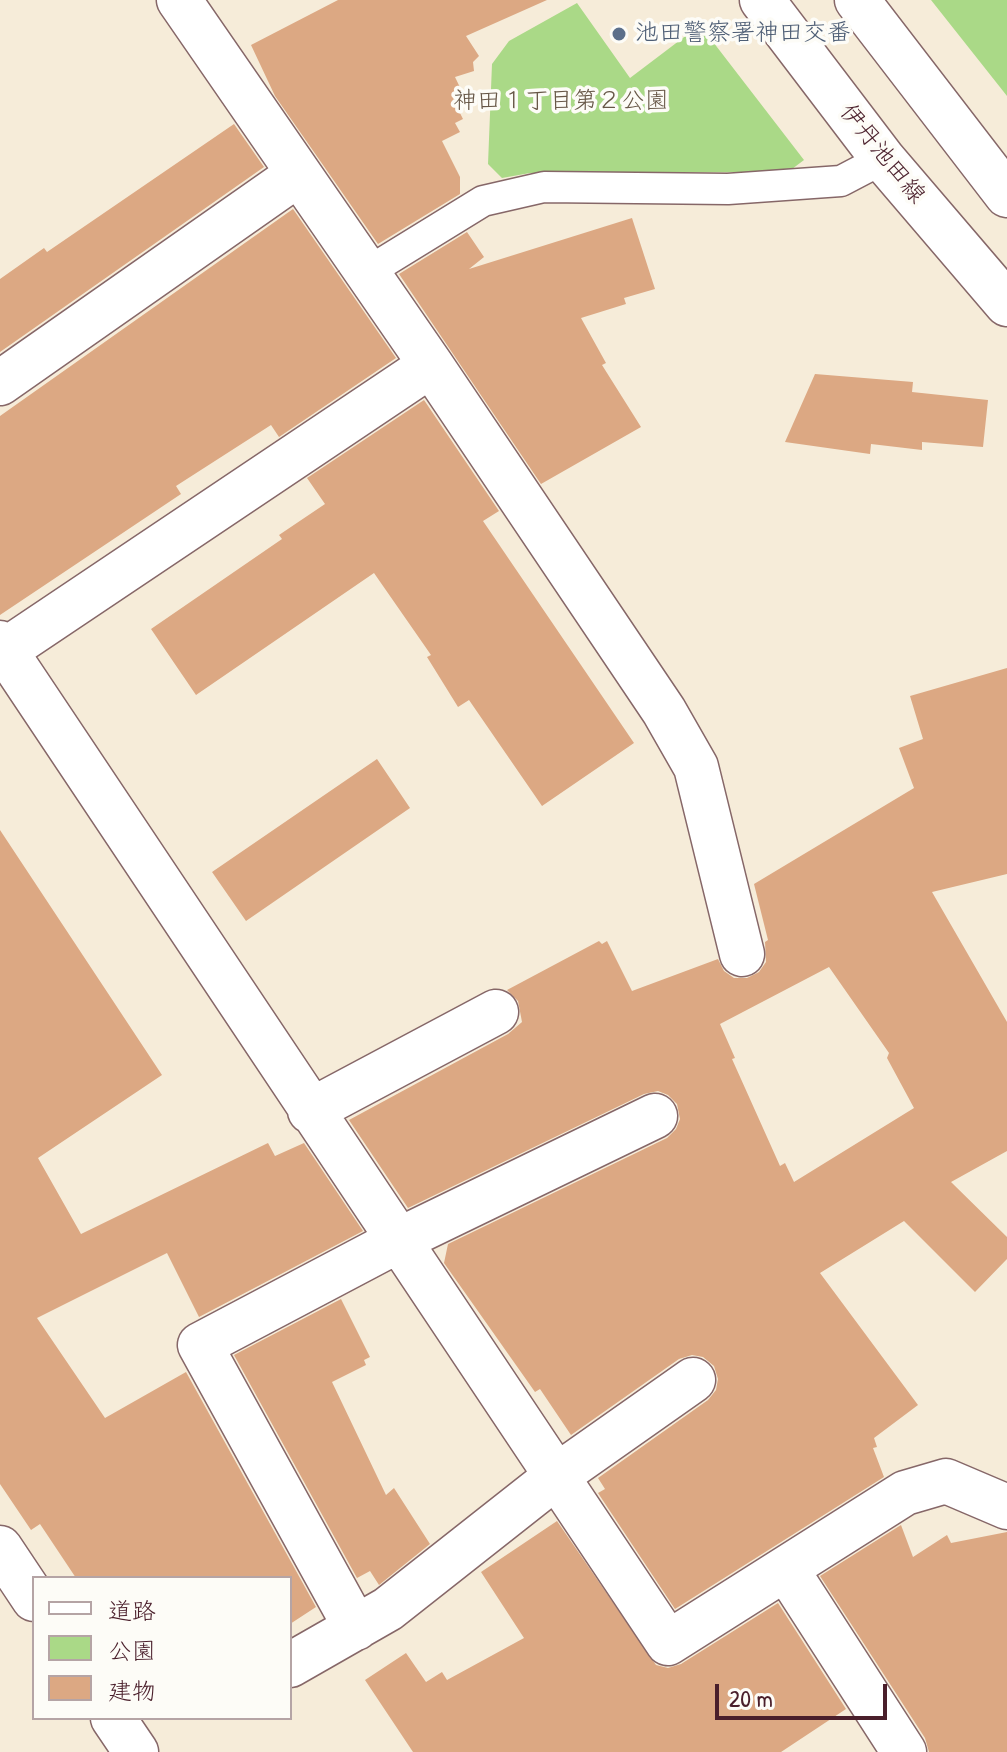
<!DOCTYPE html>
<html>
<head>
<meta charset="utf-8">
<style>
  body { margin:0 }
  #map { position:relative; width:1007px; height:1752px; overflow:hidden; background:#f6ecd9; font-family:"Patrick Hand","Klee One",sans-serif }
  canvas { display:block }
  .legend { position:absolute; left:32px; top:1576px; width:260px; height:144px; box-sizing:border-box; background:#fdfcf7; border:2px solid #b5a4a5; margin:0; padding:10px 14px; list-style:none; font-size:24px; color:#4a1f2b }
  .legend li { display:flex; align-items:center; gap:16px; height:40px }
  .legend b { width:40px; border:2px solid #b5a4a5 }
  .scale { position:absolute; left:715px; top:1684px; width:172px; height:36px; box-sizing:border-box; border:4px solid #4a1f2b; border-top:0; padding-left:10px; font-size:24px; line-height:28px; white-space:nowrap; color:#4a1f2b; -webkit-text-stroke:6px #fdfcf7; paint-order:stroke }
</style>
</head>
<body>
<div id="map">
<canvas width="1007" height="1752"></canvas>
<ul class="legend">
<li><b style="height:10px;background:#fff"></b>道路</li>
<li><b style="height:22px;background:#aad987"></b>公園</li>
<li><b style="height:22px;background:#dca883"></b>建物</li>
</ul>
<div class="scale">20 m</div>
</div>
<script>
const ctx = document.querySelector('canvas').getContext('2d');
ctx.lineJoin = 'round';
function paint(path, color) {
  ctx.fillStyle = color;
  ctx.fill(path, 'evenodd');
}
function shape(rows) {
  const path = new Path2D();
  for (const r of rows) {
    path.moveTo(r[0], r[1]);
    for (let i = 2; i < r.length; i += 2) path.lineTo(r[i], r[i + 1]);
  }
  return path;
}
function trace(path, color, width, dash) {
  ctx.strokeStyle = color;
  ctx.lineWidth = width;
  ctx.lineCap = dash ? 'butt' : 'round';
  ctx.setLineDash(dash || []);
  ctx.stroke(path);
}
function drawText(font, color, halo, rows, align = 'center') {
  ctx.font = font + ' "Patrick Hand","Klee One",sans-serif';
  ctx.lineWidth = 7;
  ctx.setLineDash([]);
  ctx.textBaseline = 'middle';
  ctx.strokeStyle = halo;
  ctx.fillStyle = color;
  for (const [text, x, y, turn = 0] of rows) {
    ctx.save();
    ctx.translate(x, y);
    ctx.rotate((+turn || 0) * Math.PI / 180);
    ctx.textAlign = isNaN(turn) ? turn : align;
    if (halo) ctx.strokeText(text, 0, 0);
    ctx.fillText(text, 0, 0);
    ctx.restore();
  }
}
paint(shape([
  [931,0,1007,0,1007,96],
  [577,3,630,78,700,25,804,160,788,172,530,173,502,178,488,164,492,64,509,41]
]), '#aad987');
paint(shape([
  [338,0,547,0,466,36,479,56,473,62,474,71,455,77,467,102,457,107,463,119,455,123,460,132,442,141,460,177,460,194,378,244,275,96,251,45],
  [234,124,264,167,0,352,0,279,44,248,47,252],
  [293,209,396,358,279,437,271,425,176,486,181,494,0,615,0,416],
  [632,218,655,289,624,298,626,304,581,318,606,363,602,365,641,427,541,484,399,274,467,232,484,257,469,269],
  [815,374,913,382,912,392,988,400,983,447,922,442,922,450,871,444,870,454,785,442],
  [424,400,499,511,483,521,634,743,542,806,469,700,458,707,427,657,431,655,374,573,196,695,151,629,282,539,279,535,325,504,307,478],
  [1007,668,1007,874,932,892,1007,1022,1007,1151,951,1182,1007,1237,1007,1259,975,1292,904,1221,820,1273,918,1405,874,1438,877,1447,873,1448,884,1477,675,1609,598,1493,605,1489,598,1478,708,1400,716,1390,718,1379,714,1366,703,1357,692,1355,679,1359,571,1435,540,1389,535,1392,444,1263,448,1244,667,1138,676,1129,680,1119,677,1104,668,1095,658,1091,644,1094,408,1208,349,1120,508,1034,522,1022,518,1001,507,990,599,941,602,944,607,941,632,991,718,959,724,971,734,978,747,978,759,972,766,962,765,942,768,940,754,884,914,788,899,748,923,739,910,696],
  [829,967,889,1053,887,1058,914,1108,794,1182,785,1163,780,1166,732,1059,735,1058,720,1024],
  [377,759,410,808,246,921,212,872],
  [0,830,162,1075,38,1158,81,1234,268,1143,275,1156,304,1143,363,1231,199,1317,167,1253,37,1318,105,1418,186,1372,316,1607,290,1624,290,1578,76,1578,40,1524,31,1530,0,1484],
  [341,1299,370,1357,364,1360,366,1365,332,1382,386,1495,394,1488,430,1544,379,1585,370,1571,357,1578,234,1355],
  [557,1521,656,1665,668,1668,681,1664,778,1603,846,1709,781,1752,413,1752,365,1680,406,1653,426,1682,442,1672,447,1680,524,1638,481,1572],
  [901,1525,913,1557,947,1535,951,1543,1007,1532,1007,1752,929,1752,925,1738,820,1576]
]), '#dca883');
const lane = shape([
  [366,273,483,201,544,187,728,189,841,181,883,159]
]);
const street = shape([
  [179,0,431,365,664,711,696,767,742,954],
  [0,383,297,175],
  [0,643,668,1643,905,1493,946,1481,1007,1507],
  [0,654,431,365],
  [310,1111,496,1012],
  [0,1548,34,1599],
  [786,1569,904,1752],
  [356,1628,200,1345,399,1240,655,1116],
  [290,1665,388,1609,558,1475,693,1380],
  [113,1718,136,1752]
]);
const secondary = shape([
  [762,0,883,159,1007,304],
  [857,0,1007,195]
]);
trace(lane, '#866768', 33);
trace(street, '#866768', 47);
trace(secondary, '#866768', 47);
trace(lane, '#fff', 30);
trace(street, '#fff', 44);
trace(secondary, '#fff', 44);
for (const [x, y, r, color] of [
  [619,34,8,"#5c6f8a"]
]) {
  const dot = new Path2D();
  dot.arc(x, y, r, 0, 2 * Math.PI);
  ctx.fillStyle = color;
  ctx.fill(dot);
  trace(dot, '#fdfcf7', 3);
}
drawText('24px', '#4e5e75', '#fdfcf7', [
  ["池田警察署神田交番",635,34]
], 'left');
drawText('24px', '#675747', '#fdfcf7', [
  ["神田１丁目第２公園",561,102]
]);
drawText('24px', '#4a1f2b', '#fdfcf7', [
  ["伊丹池田線",882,154,51]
]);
</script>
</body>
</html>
